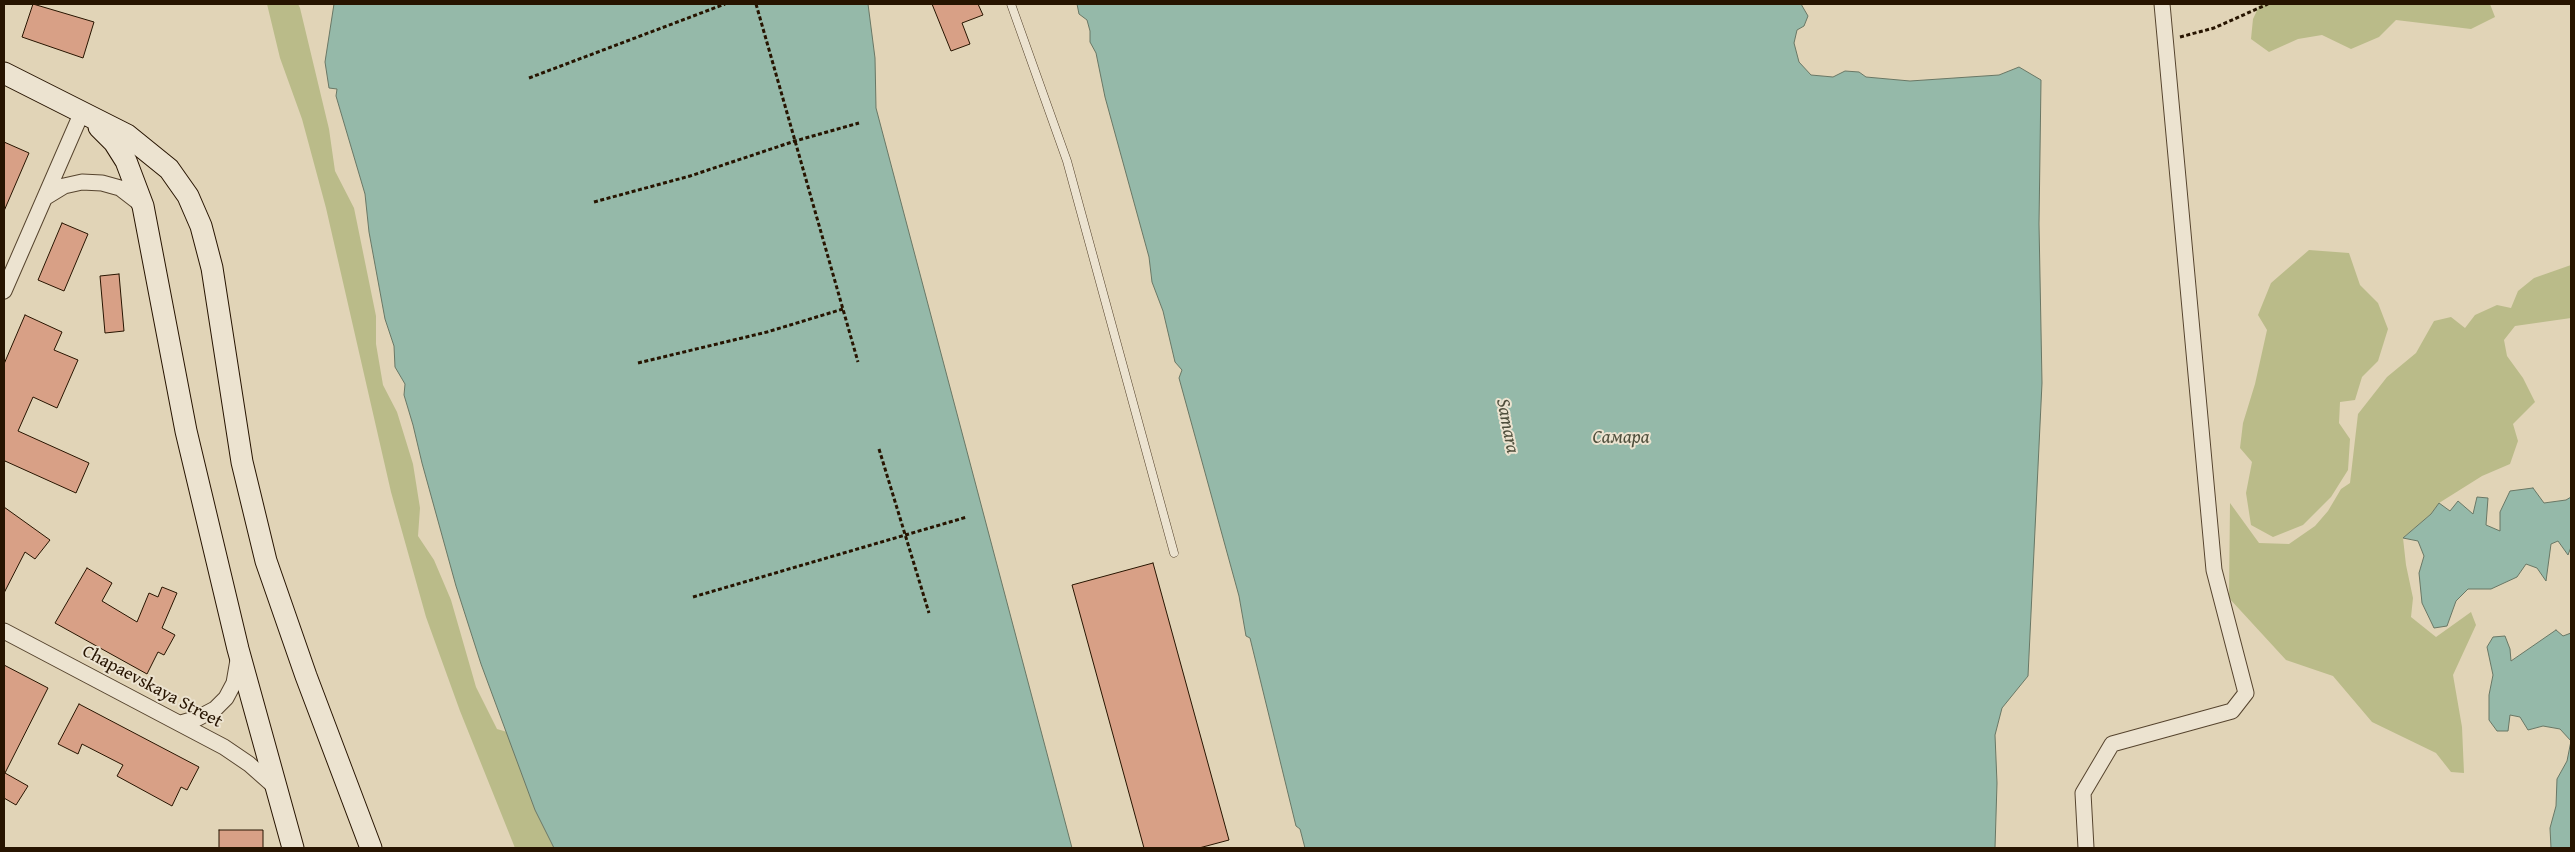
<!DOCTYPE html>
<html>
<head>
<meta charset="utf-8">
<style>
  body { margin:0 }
  #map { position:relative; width:2575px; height:852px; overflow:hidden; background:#e1d4b7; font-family:"Gentium Book Plus",serif }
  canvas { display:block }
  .frame { position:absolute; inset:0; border:5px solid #271400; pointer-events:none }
</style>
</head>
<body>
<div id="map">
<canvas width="2575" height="852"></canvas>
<div class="frame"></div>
</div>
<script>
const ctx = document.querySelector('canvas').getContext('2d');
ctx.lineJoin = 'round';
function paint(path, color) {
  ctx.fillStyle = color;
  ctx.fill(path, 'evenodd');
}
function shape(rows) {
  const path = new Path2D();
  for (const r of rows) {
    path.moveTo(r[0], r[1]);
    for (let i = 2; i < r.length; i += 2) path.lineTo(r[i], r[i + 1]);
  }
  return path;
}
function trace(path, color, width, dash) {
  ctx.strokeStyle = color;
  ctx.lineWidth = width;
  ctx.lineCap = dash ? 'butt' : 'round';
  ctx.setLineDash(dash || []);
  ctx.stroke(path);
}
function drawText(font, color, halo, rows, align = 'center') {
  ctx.font = font + ' "Gentium Book Plus",serif';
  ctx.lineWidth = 4;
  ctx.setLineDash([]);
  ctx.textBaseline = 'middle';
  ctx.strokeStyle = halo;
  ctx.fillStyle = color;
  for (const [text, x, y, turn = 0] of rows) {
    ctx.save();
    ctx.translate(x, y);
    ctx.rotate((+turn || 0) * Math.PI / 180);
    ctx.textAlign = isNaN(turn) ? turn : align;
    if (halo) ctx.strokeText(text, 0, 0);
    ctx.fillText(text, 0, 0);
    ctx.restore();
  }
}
paint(shape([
  [267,4,298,4,300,8,329,129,335,171,354,208,376,316,376,344,383,385,397,412,413,464,420,508,418,536,434,560,451,600,476,687,497,729,507,732,535,810,554,848,515,848,460,711,426,617,391,492,326,208,302,119,280,58],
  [2260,4,2490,4,2495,17,2471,29,2396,20,2379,37,2351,49,2322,35,2298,39,2269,52,2251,39,2253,19],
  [2309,250,2349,253,2360,285,2378,303,2388,329,2378,361,2362,377,2355,400,2340,402,2339,423,2350,439,2348,470,2331,497,2303,525,2273,537,2251,525,2246,493,2252,462,2240,448,2243,423,2255,384,2267,330,2258,315,2271,283],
  [2571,265,2571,318,2515,326,2504,340,2507,356,2523,378,2535,402,2513,424,2518,441,2510,464,2482,476,2439,503,2431,514,2403,538,2406,565,2413,598,2411,617,2436,637,2471,612,2476,625,2453,675,2462,727,2464,773,2451,772,2436,753,2372,722,2333,676,2286,660,2229,598,2230,503,2259,543,2289,544,2315,526,2328,511,2341,489,2350,483,2358,414,2387,377,2416,353,2434,321,2451,317,2465,328,2475,315,2497,305,2511,308,2518,291,2534,278]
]), '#babb89');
const water = shape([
  [334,4,868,4,875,58,876,108,1072,848,554,848,535,810,481,664,456,586,422,463,413,425,404,395,405,384,395,367,394,346,385,319,369,232,365,194,336,96,337,89,329,88,325,62,334,4],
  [1077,4,1801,4,1808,16,1804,26,1797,30,1794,43,1799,62,1811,75,1833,77,1845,71,1859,72,1866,77,1910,81,1999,75,2019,67,2041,80,2039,224,2042,383,2028,676,2002,708,1995,735,1997,783,1995,848,1305,848,1300,829,1296,826,1250,638,1246,636,1239,596,1179,378,1182,370,1175,362,1163,311,1152,282,1149,257,1105,97,1096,53,1090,42,1090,31,1087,20,1079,14,1077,4],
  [2533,488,2544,503,2566,500,2571,497,2571,547,2568,555,2558,541,2551,544,2546,581,2537,568,2526,564,2517,577,2491,589,2468,589,2456,601,2447,626,2434,628,2422,603,2419,573,2424,556,2418,541,2403,538,2431,514,2439,503,2450,511,2458,501,2473,514,2477,497,2488,498,2486,525,2500,531,2500,512,2510,491,2533,488],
  [2556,630,2563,636,2571,633,2571,741,2560,729,2543,726,2528,730,2520,717,2510,715,2508,731,2497,731,2489,720,2489,695,2493,675,2487,647,2493,637,2505,636,2510,649,2511,661,2556,630],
  [2571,741,2571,848,2551,848,2550,828,2556,806,2557,779,2567,761,2571,741]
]);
paint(water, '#95b9a9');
trace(water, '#697765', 1);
const building = shape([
  [33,4,94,22,83,58,22,37,33,4],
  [932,4,978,4,983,15,962,23,970,44,951,51,932,4],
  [4,142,29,153,4,211,4,142],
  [62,223,88,234,64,291,38,280,62,223],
  [119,274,124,331,105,333,100,276,119,274],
  [25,315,62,332,54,350,78,360,57,408,33,397,18,431,89,463,76,493,5,461,4,463,4,364,25,315],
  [4,507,50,540,35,559,25,552,4,593,4,507],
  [1153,563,1229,840,1199,848,1144,848,1072,585,1153,563],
  [87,568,112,583,102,601,137,622,149,593,158,597,162,587,177,593,162,628,175,635,164,655,158,652,147,674,55,623,87,568],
  [4,665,48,688,5,773,28,786,16,805,4,798,4,665],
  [79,704,199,767,187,790,181,787,172,806,117,776,123,765,82,744,78,754,58,744,79,704],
  [219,830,263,830,263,848,219,848,219,830]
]);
paint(building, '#d8a086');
trace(building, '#271400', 1);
const lane = shape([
  [1011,4,1067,161,1174,553]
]);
const street = shape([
  [46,197,64,186,82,182,102,183,120,188,142,205],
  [4,291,82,112],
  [4,631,224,747,249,764,275,787],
  [181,723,198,718,215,709,226,698,234,683,238,660],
  [2086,848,2083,793,2112,744,2232,711,2246,693,2214,570,2162,4]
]);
const secondary = shape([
  [4,73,127,135,169,169,188,196,201,226,212,268,242,462,266,561,306,676,371,848],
  [99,127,114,142,126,161,143,206,186,431,238,649,293,848]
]);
trace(lane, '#56442e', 9);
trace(street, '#56442e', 17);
trace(secondary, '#271400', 23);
trace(shape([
  [756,4,858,362],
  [2180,37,2214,28,2268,4],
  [529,78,725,4],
  [594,202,690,176,795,141,859,123],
  [638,363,767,332,843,309],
  [879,449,929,613],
  [693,597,967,517]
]), '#271400', 3, [4, 2.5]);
trace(lane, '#ece3d0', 8);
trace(street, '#ece3d0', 15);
trace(secondary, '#ece3d0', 21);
drawText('18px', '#271400', '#ece3d0', [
  ["Chapaevskaya Street",152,687,28]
]);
drawText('italic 19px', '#4e4e3b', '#ece3d0', [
  ["Samara",1507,426,79],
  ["Самара",1621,438]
]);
</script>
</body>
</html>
